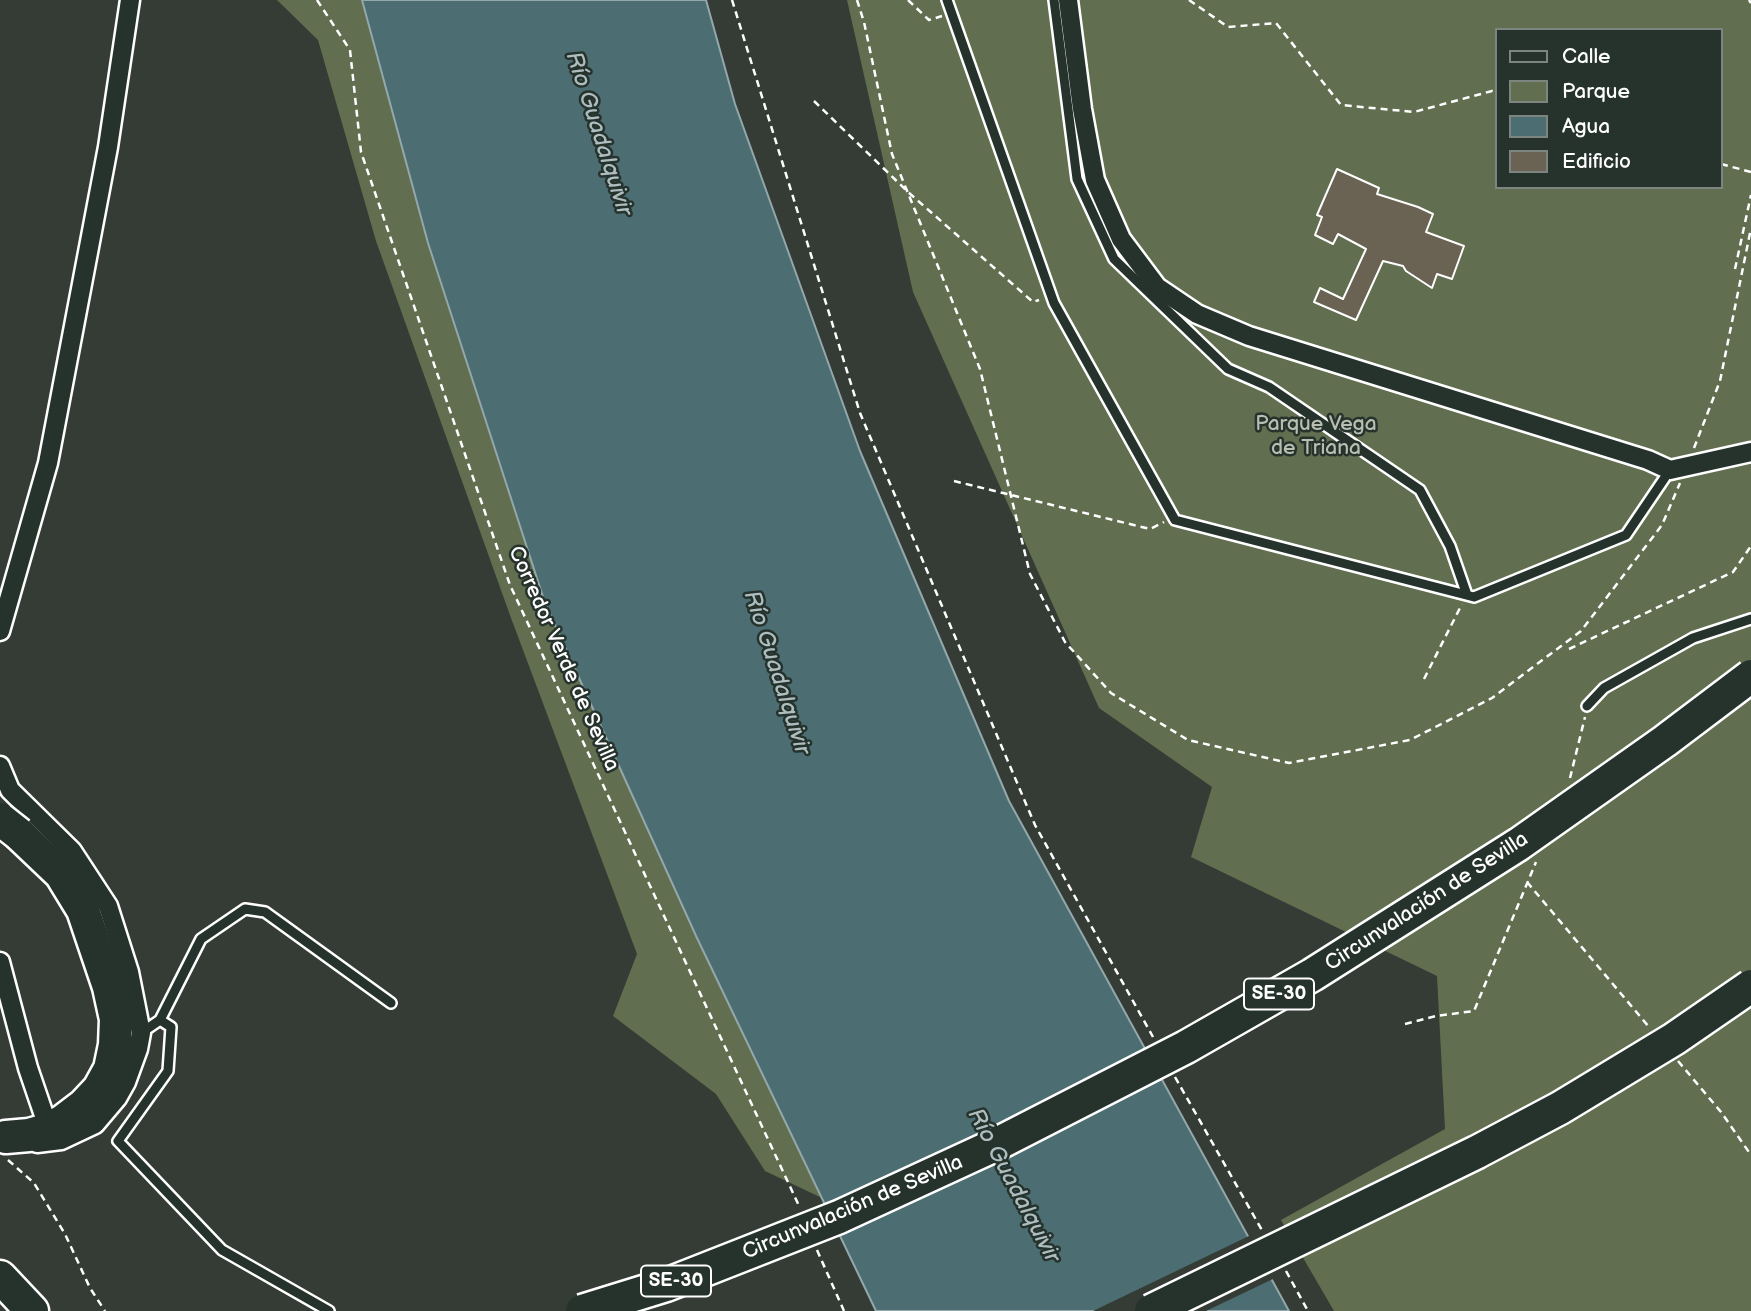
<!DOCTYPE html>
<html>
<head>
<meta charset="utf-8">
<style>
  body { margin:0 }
  #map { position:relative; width:1751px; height:1311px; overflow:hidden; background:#343c35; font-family:"Balsamiq Sans",sans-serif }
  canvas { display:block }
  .legend { position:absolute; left:1495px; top:28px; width:228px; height:161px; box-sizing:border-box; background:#26332d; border:2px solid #7d8581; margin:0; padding:9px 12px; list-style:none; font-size:21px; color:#fff }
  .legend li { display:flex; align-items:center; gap:14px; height:35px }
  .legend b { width:35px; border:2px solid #7d8581 }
</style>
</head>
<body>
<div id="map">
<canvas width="1751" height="1311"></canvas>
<ul class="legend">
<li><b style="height:9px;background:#26332d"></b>Calle</li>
<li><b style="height:19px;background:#616e4f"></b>Parque</li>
<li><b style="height:19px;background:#4c6e73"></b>Agua</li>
<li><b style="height:19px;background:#6a6253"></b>Edificio</li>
</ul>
</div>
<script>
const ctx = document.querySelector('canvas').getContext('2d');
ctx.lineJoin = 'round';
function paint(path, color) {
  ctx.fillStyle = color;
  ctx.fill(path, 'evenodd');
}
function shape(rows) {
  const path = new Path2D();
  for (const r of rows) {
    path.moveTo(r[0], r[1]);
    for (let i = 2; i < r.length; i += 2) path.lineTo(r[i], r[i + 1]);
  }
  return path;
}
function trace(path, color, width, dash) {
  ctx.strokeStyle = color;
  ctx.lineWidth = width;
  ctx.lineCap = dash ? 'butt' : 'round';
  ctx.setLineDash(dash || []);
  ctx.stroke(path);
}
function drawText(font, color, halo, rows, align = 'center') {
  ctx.font = font + ' "Balsamiq Sans",sans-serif';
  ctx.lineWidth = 5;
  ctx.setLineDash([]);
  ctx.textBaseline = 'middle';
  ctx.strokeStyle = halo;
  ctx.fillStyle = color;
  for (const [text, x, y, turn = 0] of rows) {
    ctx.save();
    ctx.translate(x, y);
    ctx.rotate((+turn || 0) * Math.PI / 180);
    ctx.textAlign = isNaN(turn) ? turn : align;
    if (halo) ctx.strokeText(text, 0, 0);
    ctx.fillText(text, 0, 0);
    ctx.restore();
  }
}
paint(shape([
  [277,0,362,0,428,243,545,602,697,938,822,1198,765,1171,716,1094,613,1016,637,954,511,618,376,241,318,40],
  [847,0,1751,0,1751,1311,1334,1311,1281,1220,1445,1129,1437,976,1191,857,1212,787,1099,708,913,292],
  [1497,30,1721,30,1721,187,1497,187]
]), '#616e4f');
const water = shape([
  [362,0,706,0,735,104,860,451,1009,801,1289,1311,876,1311,697,938,545,603,428,243,362,0]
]);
paint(water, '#4c6e73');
trace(water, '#94a8ab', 2);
paint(shape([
  [1251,1235,1275,1278,1206,1311,1093,1311]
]), '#343c35');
const building = shape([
  [1337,169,1379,188,1377,194,1418,207,1433,214,1426,232,1464,246,1452,279,1437,274,1432,288,1406,271,1403,266,1383,261,1356,320,1314,302,1320,288,1343,299,1366,249,1338,234,1333,244,1315,235,1322,217,1317,215,1337,169]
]);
paint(building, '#6a6253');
trace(building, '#fff', 2);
const lane = shape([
  [947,0,1054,303,1175,520,1474,597,1626,535,1670,470],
  [1054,0,1077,179,1114,259,1228,369,1269,387,1420,490,1450,546,1467,595],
  [1587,706,1604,688,1693,638,1751,619],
  [160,1020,171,1027,168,1071,118,1141,222,1250,329,1311],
  [141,1033,160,1020,201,939,245,909,265,912,391,1003]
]);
const street = shape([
  [1068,0,1082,109,1095,180,1121,239,1157,287,1197,314,1249,336,1648,460,1670,470,1751,452],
  [0,631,48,463,108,147,130,0],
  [0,766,10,790,72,851,108,906,129,972,141,1033,138,1049,126,1082,117,1098,95,1124,61,1140,37,1143],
  [0,962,28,1068,44,1115]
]);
const highway = shape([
  [6,1137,29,1135,47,1130,63,1121,84,1105,99,1089,110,1069,115,1045,116,1019,109,987,83,910,61,874,19,834],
  [0,1277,32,1311]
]);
trace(lane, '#fff', 14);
trace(street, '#fff', 23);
trace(highway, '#fff', 37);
trace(shape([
  [317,0,350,50,361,152,510,585,800,1208],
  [732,0,860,413,1035,825,1153,1037],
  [857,0,864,22,892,154,980,369,1030,574,1065,642,1111,693,1188,740,1289,763,1410,740,1492,698,1581,631,1662,525,1680,483],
  [908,0,929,20,942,16],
  [1189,0,1228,27,1276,23,1341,105,1414,112,1492,91,1497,93],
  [1749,0,1751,3],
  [814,101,908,192,1033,302,1039,300],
  [1721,164,1751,172],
  [1735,269,1751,195],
  [1694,448,1720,381,1751,228],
  [954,481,1150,529,1164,522],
  [1569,649,1733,572,1751,546],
  [1424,679,1462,604],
  [1570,778,1585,717],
  [1527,882,1649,1027],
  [1405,1024,1436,1016,1474,1011,1536,862],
  [1678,1061,1721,1112,1751,1155],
  [1175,1077,1263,1232],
  [8,1160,34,1183,65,1234,90,1288,105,1311],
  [817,1250,844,1311],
  [1286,1271,1308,1311]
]), '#fff', 2.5, [7, 5]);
trace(lane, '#26332d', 9);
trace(street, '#26332d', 18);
trace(highway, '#26332d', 32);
const highwayBridge = shape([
  [0,819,19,834],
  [582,1311,666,1285,839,1217,995,1145,1186,1047,1312,975,1519,844,1665,741,1751,676],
  [1151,1311,1477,1152,1560,1108,1674,1039,1751,986]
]);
trace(highwayBridge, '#fff', 37, []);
trace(highwayBridge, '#26332d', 32);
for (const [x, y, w] of [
  [1279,994,70],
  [676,1281,70]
]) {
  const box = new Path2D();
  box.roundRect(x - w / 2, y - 15.5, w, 31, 5);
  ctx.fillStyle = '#26332d';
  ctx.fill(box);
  trace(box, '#fff', 2);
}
drawText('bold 19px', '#fff', null, [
  ["SE-30",1279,994],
  ["SE-30",676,1281]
]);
drawText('21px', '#b8beb0', '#26332d', [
  ["Parque Vega",1316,425],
  ["de Triana",1316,449]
]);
drawText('21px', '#fff', '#26332d', [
  ["Corredor Verde de Sevilla",563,659,66],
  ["Circunvalación de Sevilla",1427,902,-33],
  ["Circunvalación de Sevilla",853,1208,-23]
]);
drawText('italic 23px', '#aebec0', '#26332d', [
  ["Río Guadalquivir",598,134,72],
  ["Río Guadalquivir",776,673,72],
  ["Río Guadalquivir",1013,1186,62]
]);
</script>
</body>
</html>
